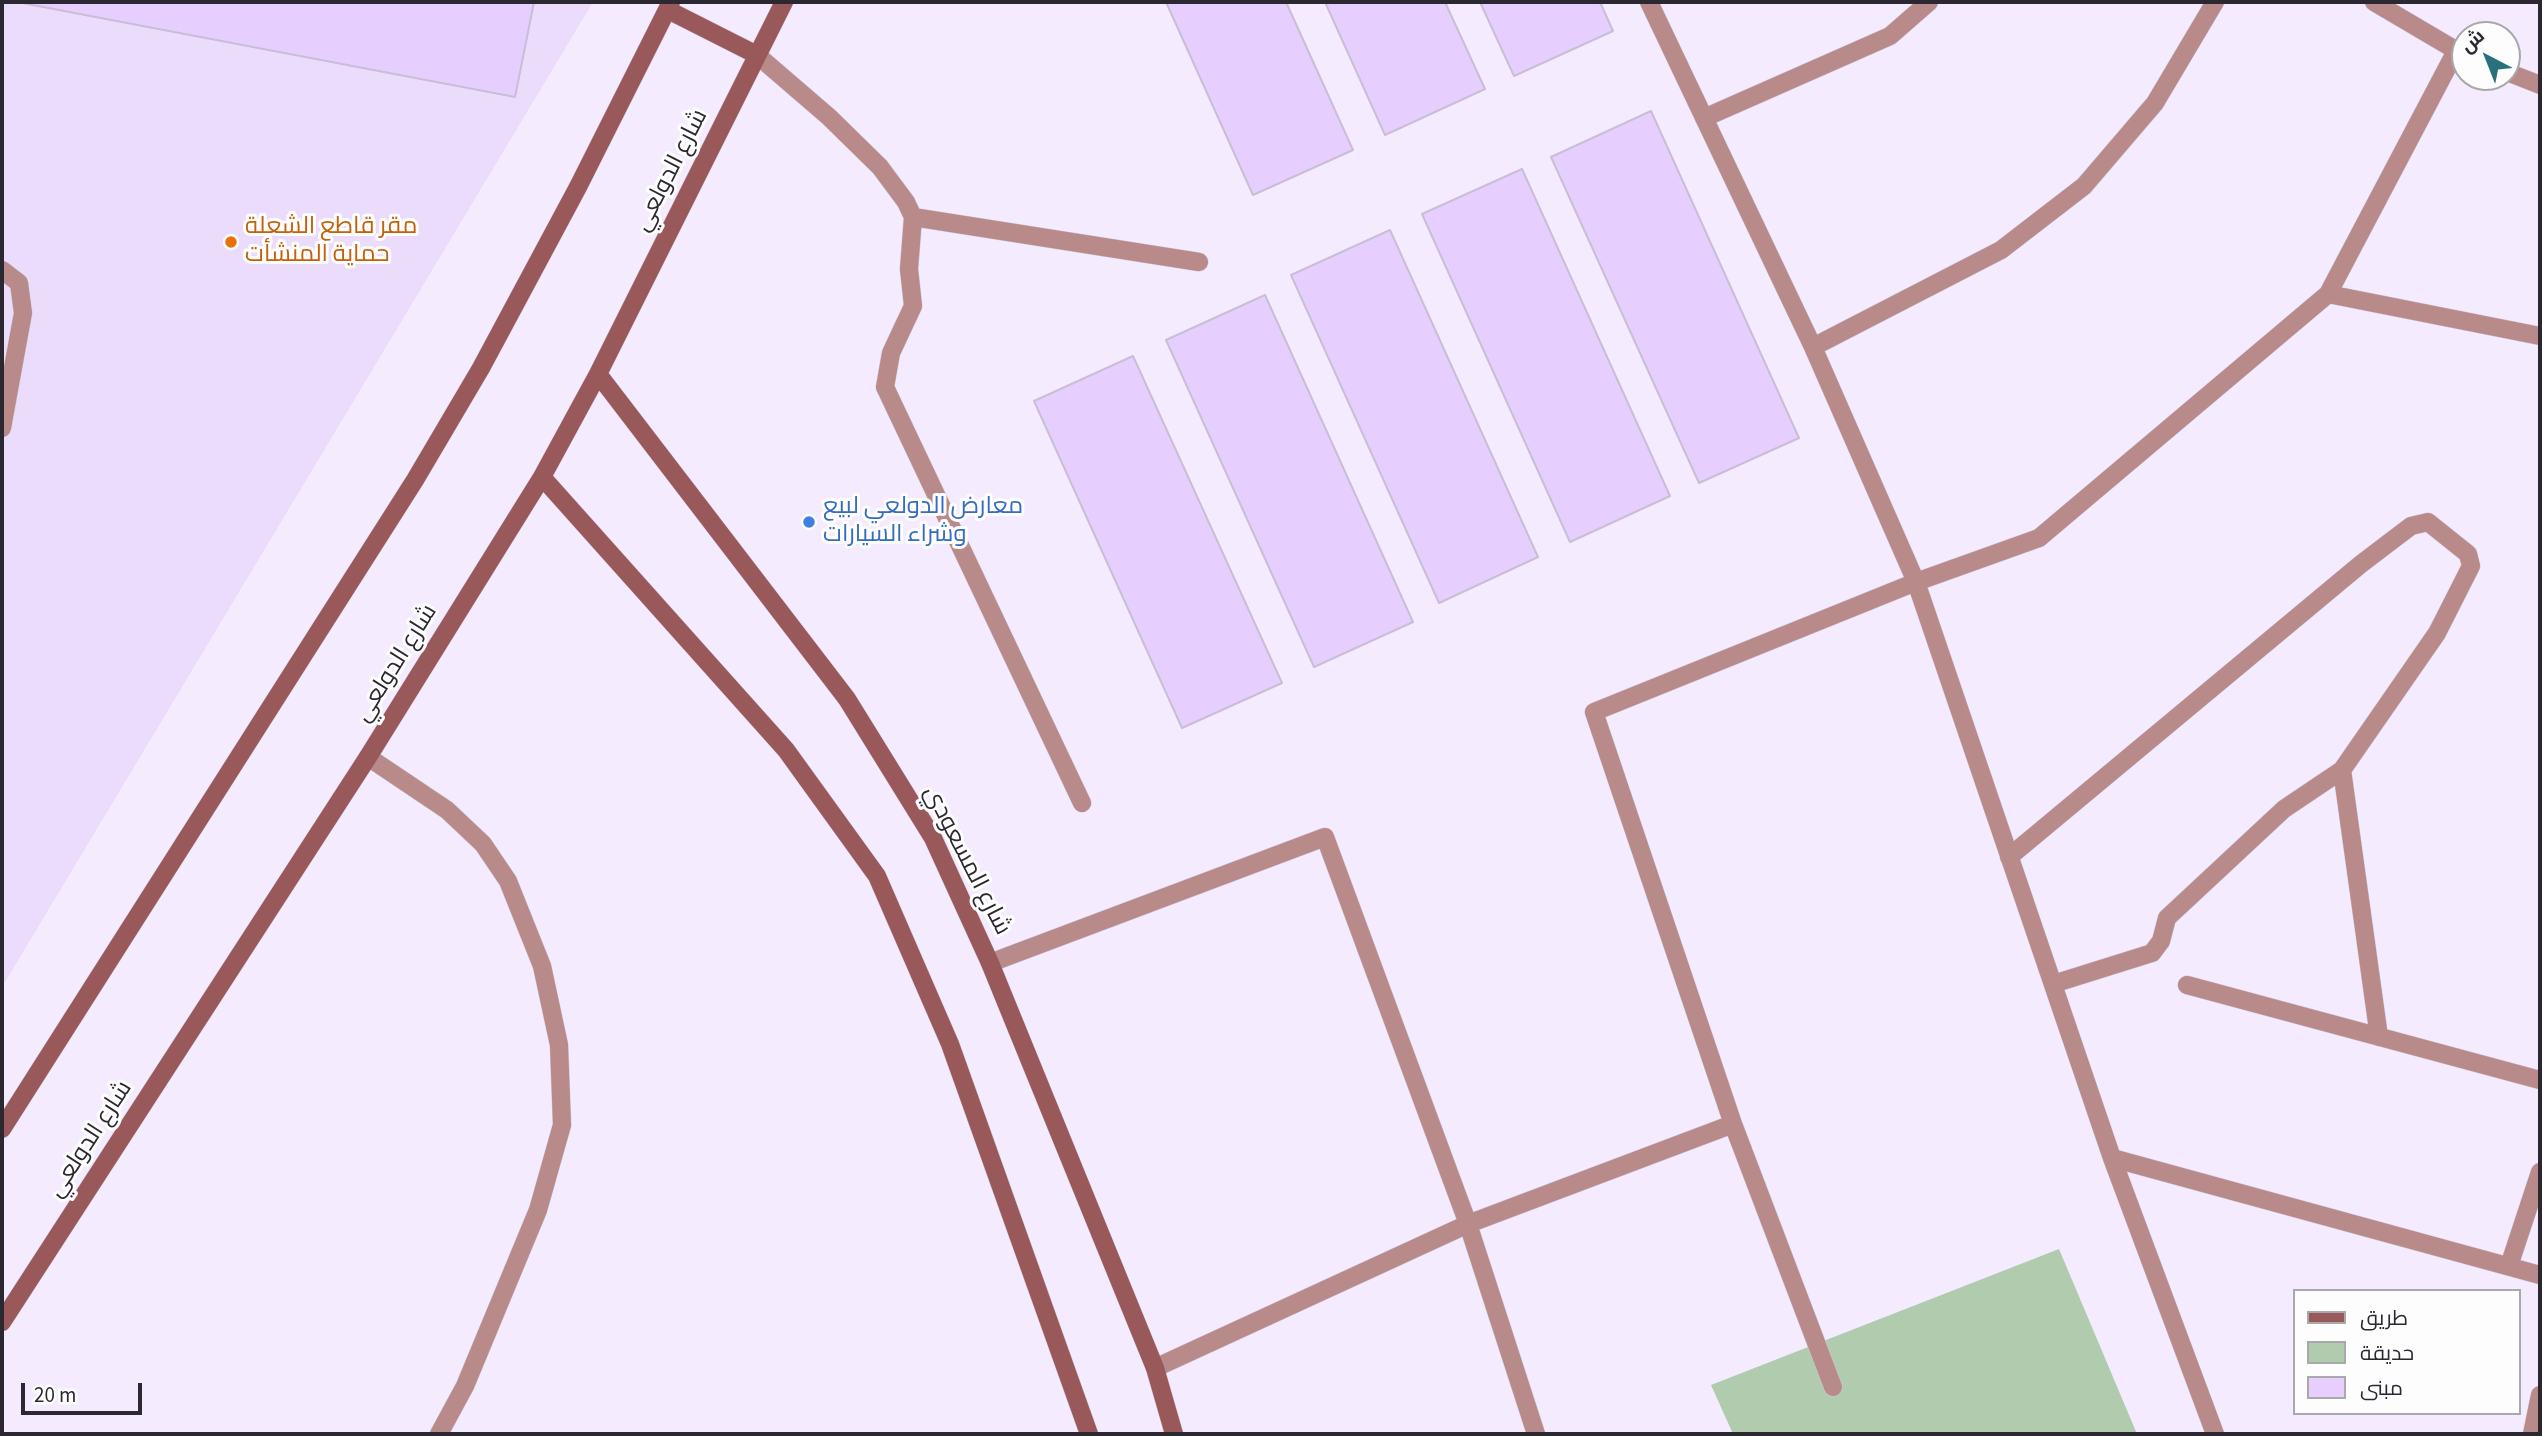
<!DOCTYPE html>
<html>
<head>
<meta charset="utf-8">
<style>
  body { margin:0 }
  #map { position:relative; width:2542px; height:1436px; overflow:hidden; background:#f4ebfe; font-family:"Source Sans 3",Cairo,sans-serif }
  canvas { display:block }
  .frame { position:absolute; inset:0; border:4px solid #2c2831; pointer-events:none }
  .legend { position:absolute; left:2293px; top:1289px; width:228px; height:126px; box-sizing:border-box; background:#fdfdfd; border:2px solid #a9a8ab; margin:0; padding:9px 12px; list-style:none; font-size:21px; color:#2c2831 }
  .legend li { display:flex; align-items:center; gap:14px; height:35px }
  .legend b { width:35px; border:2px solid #a9a8ab }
  .north { position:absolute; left:2451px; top:21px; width:70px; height:70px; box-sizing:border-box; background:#fdfdfd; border:2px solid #a9a8ab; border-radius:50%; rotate:318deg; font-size:19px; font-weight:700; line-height:28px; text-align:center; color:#2c2831 }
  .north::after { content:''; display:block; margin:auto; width:24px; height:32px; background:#28707b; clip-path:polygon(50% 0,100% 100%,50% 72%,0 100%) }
  .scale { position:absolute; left:21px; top:1383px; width:121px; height:32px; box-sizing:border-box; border:4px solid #2c2831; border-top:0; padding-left:9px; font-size:21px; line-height:24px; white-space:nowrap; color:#2c2831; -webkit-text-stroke:5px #fdfdfd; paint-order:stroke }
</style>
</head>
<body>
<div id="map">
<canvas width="2542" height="1436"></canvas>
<div class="frame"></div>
<ul class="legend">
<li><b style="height:9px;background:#99585a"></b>طريق</li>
<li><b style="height:19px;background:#b0cbae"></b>حديقة</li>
<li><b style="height:19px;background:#e6cffe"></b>مبنى</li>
</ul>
<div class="north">ش</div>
<div class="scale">20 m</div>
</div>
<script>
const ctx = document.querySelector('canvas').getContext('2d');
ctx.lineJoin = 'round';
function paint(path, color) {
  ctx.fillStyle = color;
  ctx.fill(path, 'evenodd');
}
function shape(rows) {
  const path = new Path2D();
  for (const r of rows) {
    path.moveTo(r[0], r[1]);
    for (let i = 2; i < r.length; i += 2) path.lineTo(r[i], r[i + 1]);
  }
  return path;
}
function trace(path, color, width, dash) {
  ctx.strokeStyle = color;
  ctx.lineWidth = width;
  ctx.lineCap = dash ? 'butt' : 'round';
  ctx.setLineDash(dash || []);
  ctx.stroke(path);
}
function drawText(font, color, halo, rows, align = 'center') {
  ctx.font = font + ' "Source Sans 3",Cairo,sans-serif';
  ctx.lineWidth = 6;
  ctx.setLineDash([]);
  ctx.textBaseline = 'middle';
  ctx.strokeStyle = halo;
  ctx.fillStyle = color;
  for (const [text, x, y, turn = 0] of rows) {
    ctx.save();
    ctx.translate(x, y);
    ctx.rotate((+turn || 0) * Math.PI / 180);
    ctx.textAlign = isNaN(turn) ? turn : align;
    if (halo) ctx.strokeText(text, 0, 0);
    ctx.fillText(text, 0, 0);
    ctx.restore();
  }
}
paint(shape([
  [2,2,593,2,2,987]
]), '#ebdcfb');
paint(shape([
  [2059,1249,2137,1434,1733,1434,1711,1385]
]), '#b0cbae');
const building = shape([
  [17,2,534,2,515,97,17,2],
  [1166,2,1286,2,1353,150,1253,195,1166,2],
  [1325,2,1445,2,1485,89,1385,135,1325,2],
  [1480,2,1600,2,1613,31,1514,76,1480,2],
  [1651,111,1799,438,1699,483,1551,157,1651,111],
  [1522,169,1670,496,1570,542,1422,214,1522,169],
  [1390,230,1538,557,1439,603,1291,275,1390,230],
  [1265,295,1413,622,1314,667,1166,340,1265,295],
  [1133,356,1282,683,1182,728,1034,401,1133,356]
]);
paint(building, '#e6cffe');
trace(building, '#c9bed5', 2);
const lane = shape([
  [757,55,829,117,880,167,906,202,913,217,909,269,913,306,891,353,885,387,1082,803],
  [913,217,1199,262],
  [2,270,19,283,23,313,2,428],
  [368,757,447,810,483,844,508,881,542,966,559,1045,562,1125,538,1210,465,1386,439,1434]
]);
const street = shape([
  [1649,2,1813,347,1916,582,2112,1158,2215,1434],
  [2374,2,2464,55],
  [2507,72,2540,85],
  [1704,118,1890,36,1929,2],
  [2328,294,2540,336],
  [1813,347,2001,250,2084,186,2155,103,2215,2],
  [2009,857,2361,564,2411,526,2428,522,2468,554,2471,566,2437,633,2342,770,2379,1037],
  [990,963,1325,837,1468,1224,1536,1434],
  [2053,984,2152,953,2161,941,2167,918,2284,809,2342,770],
  [2187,985,2540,1080],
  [2112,1158,2540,1275],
  [2509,1266,2540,1172],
  [1155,1368,1468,1224,1733,1124],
  [1833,1387,1733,1124,1594,712,1916,582,2039,538,2328,294,2456,51],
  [2532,1434,2540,1395]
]);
const secondary = shape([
  [668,10,757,55],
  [598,374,847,699,933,838,990,963,1155,1368,1174,1434],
  [542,477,786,750,877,876,950,1044,1089,1434],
  [2,1129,415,480,481,368,578,187,671,2],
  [2,1322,368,757,542,477,598,374,784,2]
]);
trace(lane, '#d0c8d9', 19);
trace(street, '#d0c8d9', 19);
trace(secondary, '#d0c8d9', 19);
trace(lane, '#b88a8a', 18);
trace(street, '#b88a8a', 18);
trace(secondary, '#99585a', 18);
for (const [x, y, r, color] of [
  [231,242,7,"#e8710a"],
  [809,522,7,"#3f7fe0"]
]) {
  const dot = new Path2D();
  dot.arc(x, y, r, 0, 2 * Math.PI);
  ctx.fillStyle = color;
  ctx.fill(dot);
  trace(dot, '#fdfdfd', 2.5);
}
drawText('24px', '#2c2831', '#fdfdfd', [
  ["شارع الدولعي",672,171,-63],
  ["شارع الدولعي",397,664,-58],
  ["شارع المسعودي",966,861,63],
  ["شارع الدولعي",91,1140,-57]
]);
drawText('24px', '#c56008', '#fdfdfd', [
  ["مقر قاطع الشعلة",245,228],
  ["حماية المنشأت",245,256]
], 'left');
drawText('24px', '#366cbe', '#fdfdfd', [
  ["معارض الدولعي لبيع",823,508],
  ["وشراء السيارات",823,536]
], 'left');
</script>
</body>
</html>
